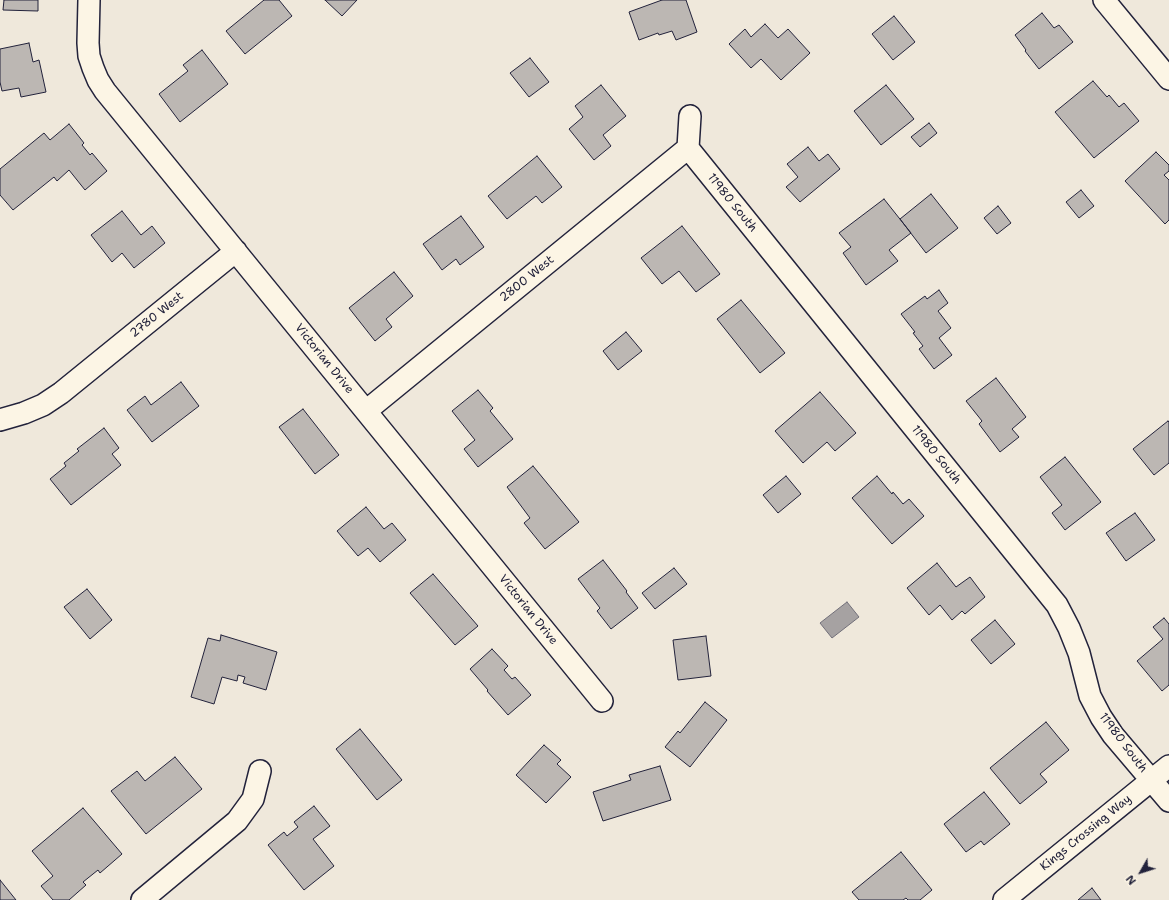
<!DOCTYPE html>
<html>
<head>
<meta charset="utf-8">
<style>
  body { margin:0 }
  #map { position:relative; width:1169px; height:900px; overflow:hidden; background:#efe8db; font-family:"Shantell Sans",sans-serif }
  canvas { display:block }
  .north { position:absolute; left:1121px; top:852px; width:40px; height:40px; -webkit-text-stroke:3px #fcf5e5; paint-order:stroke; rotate:231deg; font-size:11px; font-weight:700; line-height:16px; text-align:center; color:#22223b }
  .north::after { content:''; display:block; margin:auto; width:14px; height:18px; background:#22223b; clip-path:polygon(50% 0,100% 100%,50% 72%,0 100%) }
</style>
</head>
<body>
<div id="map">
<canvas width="1169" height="900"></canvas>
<div class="north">N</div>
</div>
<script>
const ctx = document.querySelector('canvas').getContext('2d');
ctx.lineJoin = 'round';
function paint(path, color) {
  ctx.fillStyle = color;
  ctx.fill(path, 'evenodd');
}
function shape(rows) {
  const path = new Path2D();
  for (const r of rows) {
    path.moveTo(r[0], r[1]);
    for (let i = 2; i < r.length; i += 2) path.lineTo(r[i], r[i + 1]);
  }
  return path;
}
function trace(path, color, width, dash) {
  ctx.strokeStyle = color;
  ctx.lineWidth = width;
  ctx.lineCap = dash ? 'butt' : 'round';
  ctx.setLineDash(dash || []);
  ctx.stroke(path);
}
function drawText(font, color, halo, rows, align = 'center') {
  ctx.font = font + ' "Shantell Sans",sans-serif';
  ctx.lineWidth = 4;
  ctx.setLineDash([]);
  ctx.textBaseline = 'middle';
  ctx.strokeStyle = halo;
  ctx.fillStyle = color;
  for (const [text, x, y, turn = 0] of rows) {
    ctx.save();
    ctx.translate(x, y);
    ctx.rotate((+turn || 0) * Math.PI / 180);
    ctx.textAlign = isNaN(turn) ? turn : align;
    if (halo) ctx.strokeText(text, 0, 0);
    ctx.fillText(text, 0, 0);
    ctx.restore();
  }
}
const water = shape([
  [847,602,859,617,832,638,820,623,847,602]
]);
paint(water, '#a6a2a2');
trace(water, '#716f79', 1);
const building = shape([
  [4,0,38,0,38,11,3,10,4,0],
  [264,0,279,0,292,16,245,54,226,31,264,0],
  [325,0,357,0,342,16,325,0],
  [662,0,686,0,697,32,676,40,672,31,659,35,658,33,639,40,629,12,662,0],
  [1042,13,1054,28,1059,25,1073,42,1039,69,1025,51,1026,50,1015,35,1042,13],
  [894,16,915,42,893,60,872,34,894,16],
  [765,24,778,38,788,29,810,53,781,80,761,59,751,68,729,44,745,29,751,37,765,24],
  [29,43,33,62,39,60,46,92,21,97,19,88,2,91,0,82,0,49,29,43],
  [202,50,228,84,180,122,159,94,188,71,183,65,202,50],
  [530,58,549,82,529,97,510,73,530,58],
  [1093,81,1107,97,1109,95,1119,107,1124,103,1139,121,1094,158,1055,112,1093,81],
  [601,85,626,116,603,135,611,146,594,160,569,129,583,117,575,106,601,85],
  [886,85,914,119,881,145,854,111,886,85],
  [929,123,937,133,920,147,911,137,929,123],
  [69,124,84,143,82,145,90,155,92,153,107,171,85,190,69,170,57,181,54,177,13,210,0,195,0,169,44,133,50,140,69,124],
  [808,147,819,161,828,154,840,169,800,202,786,187,798,177,787,164,808,147],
  [1156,152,1169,165,1169,171,1164,175,1169,180,1169,220,1165,224,1125,181,1156,152],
  [537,156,562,187,542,203,536,196,507,219,488,196,537,156],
  [1081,190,1094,206,1079,218,1066,202,1081,190],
  [931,194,958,228,926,253,900,219,931,194],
  [884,199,911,233,889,250,898,261,866,285,843,253,851,247,839,233,884,199],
  [998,206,1011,223,997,234,984,218,998,206],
  [122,211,141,235,152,226,165,243,134,268,122,253,112,262,91,235,122,211],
  [461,216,484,247,460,265,456,259,442,270,423,244,461,216],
  [682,226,720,274,696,292,679,271,662,284,641,258,682,226],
  [394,272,413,296,386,319,392,327,375,341,349,308,394,272],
  [939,290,948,303,938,311,951,328,939,338,952,355,934,369,919,349,923,346,913,333,915,332,901,314,925,296,927,299,939,290],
  [741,300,785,353,760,373,717,319,741,300],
  [626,332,642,351,618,370,603,351,626,332],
  [996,378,1026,417,1012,429,1019,437,1000,452,979,424,982,421,966,401,996,378],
  [181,382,199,406,152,442,127,410,145,396,151,405,181,382],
  [478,390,493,408,490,411,513,439,478,467,464,449,475,440,452,411,478,390],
  [820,392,856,433,835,451,827,442,803,463,775,431,820,392],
  [303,409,339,455,315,474,279,427,303,409],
  [1168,421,1169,422,1169,463,1154,475,1133,449,1168,421],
  [104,428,119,448,112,454,121,465,71,505,50,479,66,466,64,463,79,451,77,449,104,428],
  [1065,457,1101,502,1065,530,1052,513,1062,505,1040,477,1065,457],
  [533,466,579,522,545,549,524,523,530,518,507,487,533,466],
  [786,476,801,494,778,513,763,495,786,476],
  [877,476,892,494,893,492,903,504,909,499,924,516,892,544,852,498,877,476],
  [366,507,384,529,392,523,406,540,380,562,368,548,358,556,337,531,366,507],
  [1135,513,1155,540,1126,561,1106,533,1135,513],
  [603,560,627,591,626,592,638,608,611,629,597,611,600,608,578,579,603,560],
  [937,563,956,587,970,577,985,597,965,614,962,611,952,620,940,605,929,615,907,588,937,563],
  [674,568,687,584,655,609,642,593,674,568],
  [433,574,478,626,455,645,410,593,433,574],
  [87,589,112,620,90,639,64,607,87,589],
  [1164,618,1169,624,1169,685,1162,691,1137,661,1163,639,1153,627,1164,618],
  [995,620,1015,644,991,664,971,640,995,620],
  [221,635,277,652,266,690,243,683,245,677,238,675,237,681,222,677,214,704,191,697,208,638,220,641,221,635],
  [706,636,711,676,678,680,673,640,706,636],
  [492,649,508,666,504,670,512,679,515,677,531,695,508,715,487,691,488,690,470,669,492,649],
  [705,702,727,720,690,767,665,747,678,731,680,733,705,702],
  [1046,722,1069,750,1040,774,1047,782,1020,804,990,768,1046,722],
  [360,729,402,780,377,800,336,749,360,729],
  [544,745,561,760,557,764,571,777,546,803,516,775,544,745],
  [175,757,202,789,146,834,111,791,137,771,145,781,175,757],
  [660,766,671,800,603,821,593,792,631,780,629,775,660,766],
  [984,792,1010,824,984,845,981,841,966,852,944,824,984,792],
  [314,806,330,826,313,839,334,866,304,890,268,845,284,832,287,836,298,827,294,822,314,806],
  [83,808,122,854,100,873,98,870,83,882,86,885,69,900,53,900,41,886,53,876,32,851,83,808],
  [901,852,932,890,920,900,908,900,906,898,903,900,859,900,852,892,901,852],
  [0,880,16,900,0,900,0,880],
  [1092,888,1101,900,1078,900,1092,888]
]);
paint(building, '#bcb7b3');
trace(building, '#22223b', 1);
const minor = shape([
  [89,0,88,43,89,56,93,68,98,80,105,91,602,701],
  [1104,0,1169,79],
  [688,148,1057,605,1069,628,1079,653,1090,696,1101,717,1113,735,1169,801],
  [688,148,690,116],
  [366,411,688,148],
  [0,420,24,413,43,405,61,393,236,251],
  [142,900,237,821,253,799,260,771],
  [1004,900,1169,766]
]);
trace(minor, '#22223b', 24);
trace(minor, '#fcf5e5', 21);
drawText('12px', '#22223b', '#fcf5e5', [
  ["11980 South",732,203,51],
  ["2800 West",527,279,-39],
  ["2780 West",157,315,-39],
  ["Victorian Drive",324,359,51],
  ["11980 South",936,455,51],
  ["Victorian Drive",528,610,51],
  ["11980 South",1123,743,53],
  ["Kings Crossing Way",1086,833,-39]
]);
</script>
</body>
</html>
